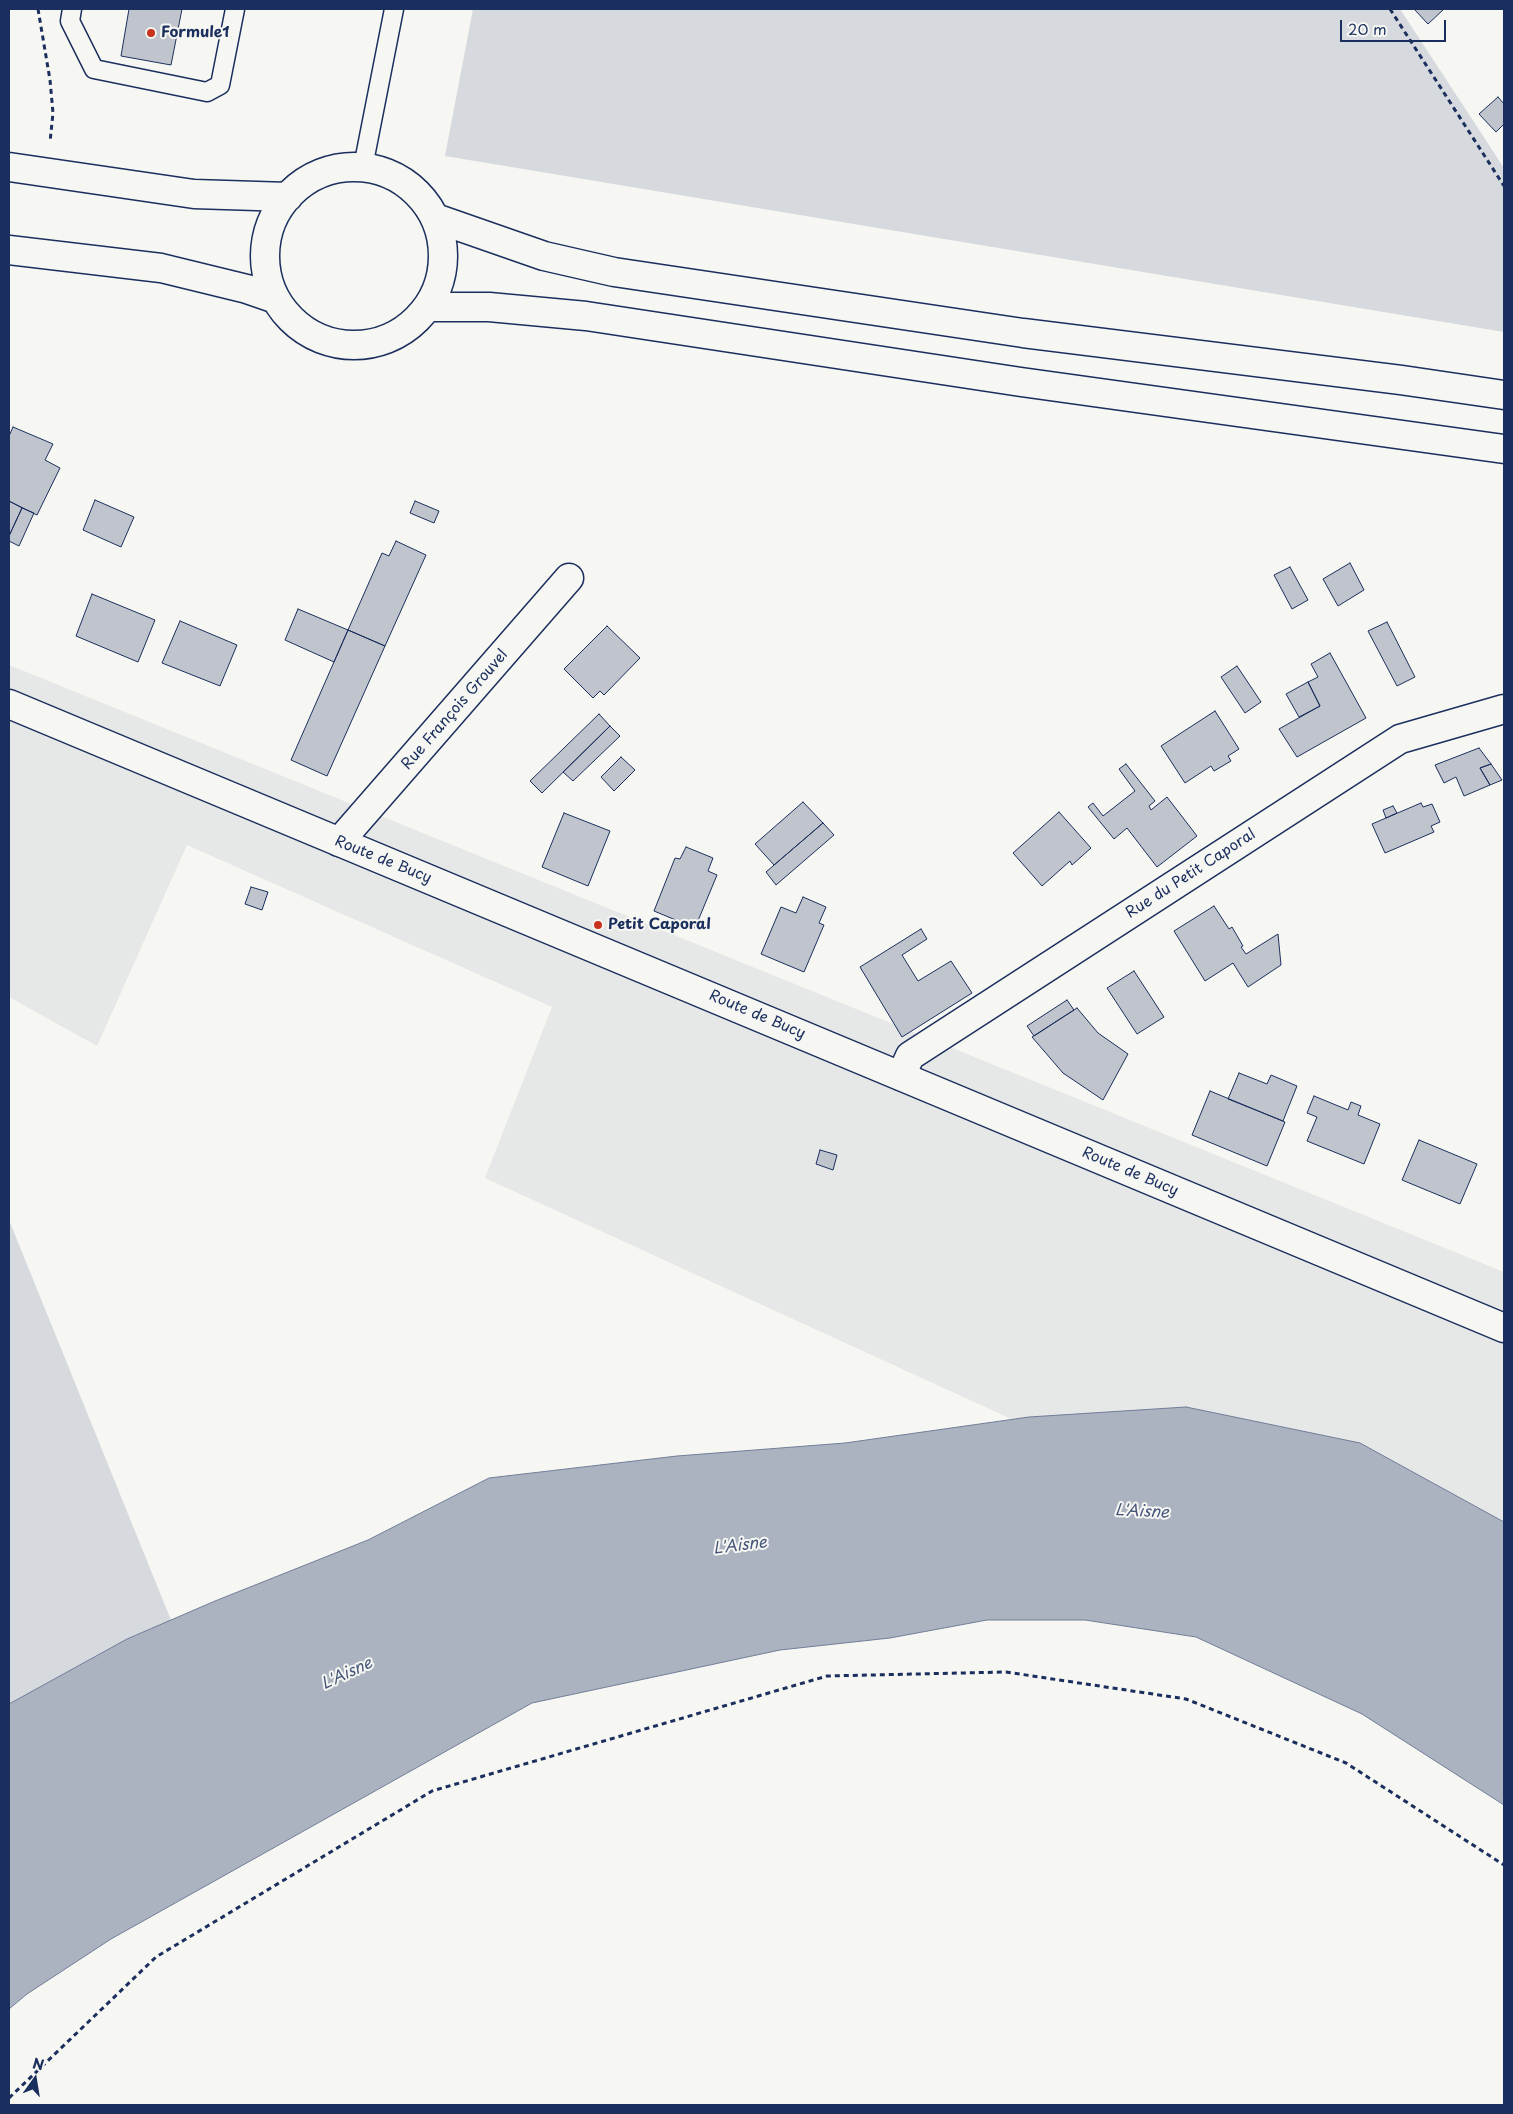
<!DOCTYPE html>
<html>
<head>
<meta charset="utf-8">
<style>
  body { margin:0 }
  #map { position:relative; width:1513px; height:2114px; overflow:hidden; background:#f6f6f2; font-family:"Playpen Sans",sans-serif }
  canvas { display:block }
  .frame { position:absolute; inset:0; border:10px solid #1b2f5e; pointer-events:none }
  .north { position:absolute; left:10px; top:2054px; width:50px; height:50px; -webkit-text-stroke:4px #f6f6f2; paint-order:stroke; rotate:13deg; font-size:14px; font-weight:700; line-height:20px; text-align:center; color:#1b2f5e }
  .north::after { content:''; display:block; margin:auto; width:18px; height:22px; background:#1b2f5e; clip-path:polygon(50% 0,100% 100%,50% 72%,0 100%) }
  .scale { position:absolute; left:1340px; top:20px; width:106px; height:22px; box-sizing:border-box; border:2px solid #1b2f5e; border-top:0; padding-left:6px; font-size:15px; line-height:18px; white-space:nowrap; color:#1b2f5e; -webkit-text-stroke:4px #f6f6f2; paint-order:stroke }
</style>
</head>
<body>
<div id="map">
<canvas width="1513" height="2114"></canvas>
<div class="frame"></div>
<div class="north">N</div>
<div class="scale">20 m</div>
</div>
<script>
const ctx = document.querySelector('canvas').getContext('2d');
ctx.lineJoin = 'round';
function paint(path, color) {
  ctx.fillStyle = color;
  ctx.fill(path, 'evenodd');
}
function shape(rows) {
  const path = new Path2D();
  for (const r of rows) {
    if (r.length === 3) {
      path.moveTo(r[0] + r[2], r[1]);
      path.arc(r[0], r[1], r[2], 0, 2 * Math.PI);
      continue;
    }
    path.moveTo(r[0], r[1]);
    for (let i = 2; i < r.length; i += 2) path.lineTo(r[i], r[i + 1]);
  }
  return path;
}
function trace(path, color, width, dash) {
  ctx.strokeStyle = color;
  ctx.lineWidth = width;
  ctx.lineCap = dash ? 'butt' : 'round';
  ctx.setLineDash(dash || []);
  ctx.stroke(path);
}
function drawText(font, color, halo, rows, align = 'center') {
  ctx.font = font + ' "Playpen Sans",sans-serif';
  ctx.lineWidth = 4;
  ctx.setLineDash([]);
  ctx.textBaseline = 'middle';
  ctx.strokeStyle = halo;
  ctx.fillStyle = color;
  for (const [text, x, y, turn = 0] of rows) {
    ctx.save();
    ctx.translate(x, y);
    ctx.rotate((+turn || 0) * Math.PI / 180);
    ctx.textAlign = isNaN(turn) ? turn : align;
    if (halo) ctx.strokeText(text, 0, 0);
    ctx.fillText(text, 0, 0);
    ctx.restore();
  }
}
paint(shape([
  [9,665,1504,1272,1504,1589,1090,1455,485,1178,552,1007,187,845,97,1046,9,997]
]), '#e6e7e7');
paint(shape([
  [473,9,1400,9,1504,168,1504,332,445,156],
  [9,1220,192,1672,9,1810]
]), '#d6d9dd');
const water = shape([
  [1186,1407,1360,1443,1504,1522,1504,1805,1362,1714,1196,1637,1085,1620,987,1620,890,1638,780,1650,532,1703,111,1939,27,1994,9,2009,9,1704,127,1639,215,1601,368,1540,489,1478,677,1456,845,1443,1029,1417,1186,1407]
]);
paint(water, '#abb2c0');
trace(water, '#717e99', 1);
const building = shape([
  [129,9,182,9,171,65,121,56,129,9],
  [1414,9,1444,9,1428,24,1414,9],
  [1498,97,1504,104,1504,124,1496,132,1479,114,1498,97],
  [13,427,53,444,45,460,60,468,37,515,9,501,9,436,13,427],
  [95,500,134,517,121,547,83,530,95,500],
  [9,501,22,508,9,536,9,501],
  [415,501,439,511,434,523,410,513,415,501],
  [22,508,34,513,19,546,9,541,9,536,22,508],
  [396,541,426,555,385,646,348,630,382,553,389,556,396,541],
  [1350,563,1364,590,1338,606,1323,579,1350,563],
  [1290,567,1308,600,1292,609,1274,575,1290,567],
  [92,594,155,620,138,662,76,636,92,594],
  [298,609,348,630,334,662,285,640,298,609],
  [180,621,237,645,220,686,162,663,180,621],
  [1387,622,1415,677,1397,686,1368,631,1387,622],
  [607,626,640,658,604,695,600,691,593,698,564,669,607,626],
  [348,630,385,646,327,776,291,760,348,630],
  [1330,653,1366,718,1297,757,1279,729,1320,706,1308,682,1318,677,1311,664,1330,653],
  [1237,666,1261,702,1245,713,1221,677,1237,666],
  [1308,682,1320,706,1299,717,1286,694,1308,682],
  [1215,711,1239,749,1228,756,1231,761,1214,771,1211,766,1185,783,1161,746,1215,711],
  [599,714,610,726,542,793,530,781,599,714],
  [610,726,620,736,573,781,563,772,610,726],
  [1479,748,1491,764,1480,768,1490,785,1464,796,1456,777,1444,783,1435,765,1479,748],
  [621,757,635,770,614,791,601,777,621,757],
  [1126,764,1155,801,1149,806,1151,810,1167,797,1197,836,1157,867,1127,828,1114,839,1088,807,1093,803,1103,816,1135,791,1119,769,1126,764],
  [1491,764,1502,780,1490,785,1480,768,1491,764],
  [803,802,823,823,774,865,755,844,803,802],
  [1421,803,1423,807,1432,804,1440,822,1431,826,1434,832,1385,853,1372,824,1421,803],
  [1393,806,1397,813,1386,818,1383,810,1393,806],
  [1059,812,1091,848,1072,865,1070,861,1042,886,1013,853,1059,812],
  [564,813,610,831,588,886,542,867,564,813],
  [823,823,834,835,776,885,766,872,823,823],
  [686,847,713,858,708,871,717,875,695,928,654,911,675,858,680,859,686,847],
  [251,887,268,892,262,910,245,904,251,887],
  [803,897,826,907,819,923,824,925,804,972,761,954,781,907,796,913,803,897],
  [1214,906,1229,929,1232,927,1243,946,1241,947,1246,954,1278,934,1281,965,1248,987,1233,963,1205,981,1174,931,1214,906],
  [921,929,927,939,902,955,918,981,951,961,972,993,902,1037,860,967,921,929],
  [1134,971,1164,1017,1137,1034,1107,988,1134,971],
  [1067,1000,1074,1010,1034,1036,1027,1026,1067,1000],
  [1077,1008,1098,1033,1128,1054,1103,1100,1063,1073,1032,1037,1077,1008],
  [1239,1073,1267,1084,1271,1075,1297,1086,1283,1121,1228,1099,1239,1073],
  [1210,1091,1285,1122,1267,1166,1192,1135,1210,1091],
  [1314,1096,1348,1110,1351,1102,1361,1106,1358,1115,1380,1124,1364,1164,1307,1141,1317,1117,1307,1113,1314,1096],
  [1419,1140,1477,1164,1460,1204,1402,1180,1419,1140],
  [820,1150,837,1155,833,1170,816,1164,820,1150]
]);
paint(building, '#c0c4cd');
trace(building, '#1b2f5e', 1);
const service = shape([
  [72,9,70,21,94,69,207,92,220,85,235,9],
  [363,167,394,9]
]);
const minor = shape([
  [339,842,569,578],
  [901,1076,910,1056,1400,739,1504,709]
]);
const secondary = shape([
  [9,704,1504,1328]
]);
const primary = shape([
  [9,167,194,194,288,197],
  [354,256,89],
  [435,218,544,256,614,272,1023,333,1401,380,1504,395],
  [9,250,161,268,247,289,276,299],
  [429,307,489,307,586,316,1021,382,1504,449]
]);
trace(service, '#1b2f5e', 21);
trace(minor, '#1b2f5e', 31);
trace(secondary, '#1b2f5e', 31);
trace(primary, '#1b2f5e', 31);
trace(shape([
  [38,9,50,80,53,113,50,142],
  [1390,9,1504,186],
  [9,2098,156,1957,432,1791,827,1676,1006,1672,1186,1699,1346,1763,1504,1865]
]), '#1b2f5e', 3, [5, 4]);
trace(service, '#f6f6f2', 18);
trace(minor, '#f6f6f2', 28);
trace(secondary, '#f6f6f2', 28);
trace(primary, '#f6f6f2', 28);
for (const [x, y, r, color] of [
  [151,33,5,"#c8321e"],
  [598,925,5,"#c8321e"]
]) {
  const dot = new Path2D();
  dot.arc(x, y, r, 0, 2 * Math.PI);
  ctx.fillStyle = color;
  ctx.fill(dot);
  trace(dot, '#f6f6f2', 2);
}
drawText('bold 15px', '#1b2f5e', '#f6f6f2', [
  ["Formule1",161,33],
  ["Petit Caporal",608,925]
], 'left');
drawText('15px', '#1b2f5e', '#f6f6f2', [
  ["Rue François Grouvel",455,710,-49],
  ["Route de Bucy",383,860,22],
  ["Rue du Petit Caporal",1191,874,-33],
  ["Route de Bucy",757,1015,23],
  ["Route de Bucy",1130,1172,23]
]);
drawText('italic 16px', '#46567b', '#f6f6f2', [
  ["L'Aisne",1142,1512,3],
  ["L'Aisne",740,1546,-7],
  ["L'Aisne",347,1674,-25]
]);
</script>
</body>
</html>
